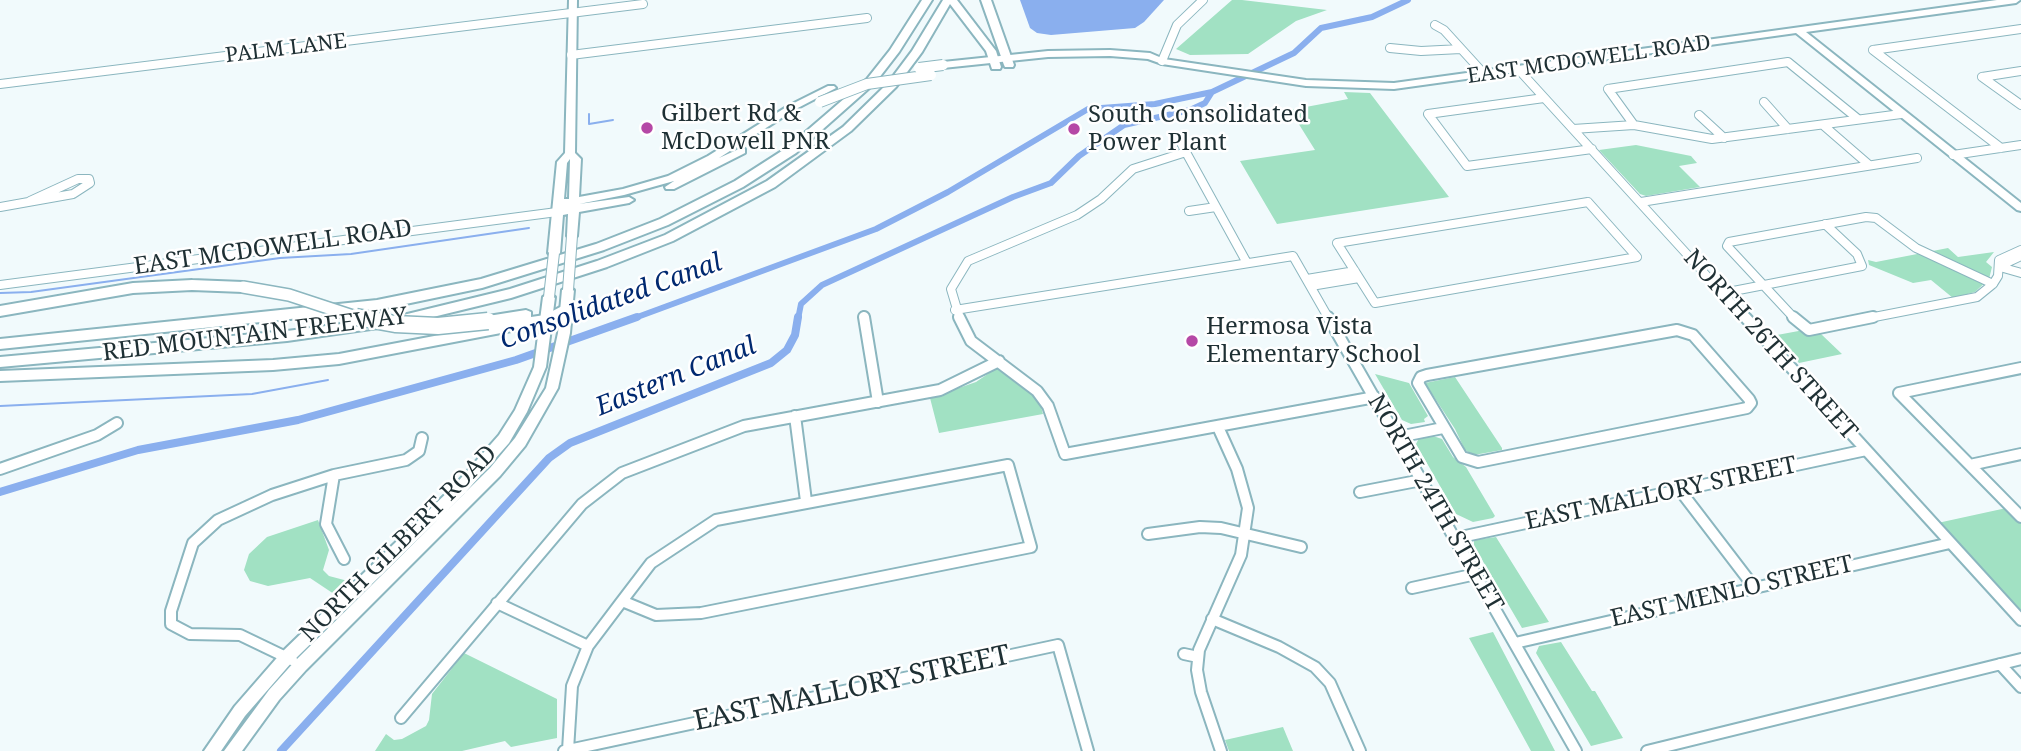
<!DOCTYPE html>
<html>
<head>
<meta charset="utf-8">
<style>
  body { margin:0 }
  canvas { display:block; background:#f1fafc }
</style>
</head>
<body>
<canvas width="2021" height="751"></canvas>
<script>
const ctx = document.querySelector('canvas').getContext('2d');
ctx.lineJoin = 'round';
function paint(path, color) {
  ctx.fillStyle = color;
  ctx.fill(path, 'evenodd');
}
function shape(rows) {
  const path = new Path2D();
  for (const r of rows) {
    path.moveTo(r[0], r[1]);
    for (let i = 2; i < r.length; i += 2) path.lineTo(r[i], r[i + 1]);
  }
  return path;
}
function trace(path, color, width, dash) {
  ctx.strokeStyle = color;
  ctx.lineWidth = width;
  ctx.lineCap = dash ? 'butt' : 'round';
  ctx.setLineDash(dash || []);
  ctx.stroke(path);
}
function drawText(font, color, halo, rows, align = 'center') {
  ctx.font = font + ' "Noto Serif",serif';
  ctx.lineWidth = 5;
  ctx.setLineDash([]);
  ctx.textBaseline = 'middle';
  ctx.strokeStyle = halo;
  ctx.fillStyle = color;
  for (const [text, x, y, turn = 0] of rows) {
    ctx.save();
    ctx.translate(x, y);
    ctx.rotate((+turn || 0) * Math.PI / 180);
    ctx.textAlign = isNaN(turn) ? turn : align;
    if (halo) ctx.strokeText(text, 0, 0);
    ctx.fillText(text, 0, 0);
    ctx.restore();
  }
}
paint(shape([
  [1232,0,1242,0,1327,10,1296,21,1248,54,1190,55,1176,49],
  [1344,92,1370,93,1449,197,1277,224,1240,161,1315,150,1290,110,1348,99],
  [1636,145,1691,156,1697,163,1679,166,1700,187,1646,196,1640,194,1599,150],
  [1948,248,1958,257,1994,252,1986,262,1992,267,1989,279,1975,292,1953,298,1931,280,1913,283,1869,265,1868,260,1876,262],
  [1804,330,1821,334,1842,354,1799,363,1777,335],
  [998,367,1030,391,1040,403,1043,414,939,433,930,398,976,382],
  [1375,374,1409,383,1428,416,1424,419,1425,422,1411,424,1402,420],
  [1455,377,1502,448,1502,450,1474,455,1465,450,1455,429,1425,383],
  [1433,436,1442,439,1453,457,1466,467,1495,516,1493,518,1473,522,1456,514,1416,444,1419,438],
  [2011,507,2021,517,2021,620,1933,524],
  [318,520,329,550,323,570,329,576,348,581,334,594,310,578,268,586,250,581,244,570,249,554,267,537],
  [1496,537,1549,622,1522,628,1474,546,1474,540],
  [1493,632,1555,751,1531,751,1469,638],
  [1561,642,1592,691,1595,691,1623,738,1591,746,1536,653,1539,646],
  [464,653,557,699,557,738,511,747,505,741,462,751,375,751,386,734,394,740,402,739,426,726,429,720,432,694],
  [1283,727,1293,751,1229,751,1225,740]
]), '#a1e1c3');
paint(shape([
  [1020,0,1164,0,1144,22,1135,28,1051,35,1037,33,1030,28]
]), '#8aafee');
trace(shape([
  [589,114,589,124,613,120],
  [0,293,31,292,280,258,351,254,529,228],
  [0,406,252,394,328,380]
]), '#8aafee', 2);
trace(shape([
  [632,319,876,229,948,192,1088,109,1155,104,1212,92,1294,53,1321,28,1372,17,1408,0],
  [798,319,801,304,822,285,1013,197,1051,183,1079,156,1124,125,1190,110,1205,103,1212,92]
]), '#8aafee', 6);
trace(shape([
  [0,492,138,450,298,420,516,360,637,317],
  [281,751,549,458,570,443,771,363,787,350,795,335,798,317]
]), '#8aafee', 8);
const minorFar1 = shape([
  [1435,25,1444,30,1485,75],
  [1390,48,1421,51,1461,49],
  [1873,50,2001,148],
  [1873,50,2021,29],
  [571,55,867,18],
  [1162,61,1177,25,1203,0],
  [1519,70,1746,319],
  [1982,77,2021,105],
  [1982,77,2021,71],
  [0,84,643,4],
  [1608,89,1788,62,1858,119],
  [1608,89,1634,125],
  [1544,98,1428,114,1467,166,1592,149],
  [1764,102,1788,129],
  [1699,115,1724,138],
  [1823,125,1868,164],
  [1573,129,1634,125,1712,139,1901,114],
  [1182,145,1247,263],
  [1953,155,2021,145],
  [1588,202,1637,257,1375,303,1337,243,1588,202],
  [1641,202,1917,158],
  [0,207,73,194,90,183,89,179,78,179,30,201],
  [1189,211,1216,207],
  [2000,266,2021,256],
  [2000,267,2021,273],
  [1307,279,1355,271],
  [1993,284,1998,276,1999,260,2021,250],
  [0,285,557,212],
  [1311,286,1359,278],
  [1723,293,1862,266,1857,254,1825,224],
  [955,310,1293,256,1329,319],
  [960,319,951,289,968,261,1077,215,1101,199,1133,169,1186,152],
  [1795,319,1727,246,1729,242,1866,217,1876,218,1916,248,1993,284],
  [1864,319,1977,297,1993,284]
]);
const minor = shape([
  [864,317,878,402],
  [959,317,971,341,1037,391,1048,406,1065,454,1375,397],
  [1328,317,1576,751],
  [1745,317,2021,620],
  [1793,317,1809,330,1873,317],
  [1677,330,1693,335,1749,399,1751,403,1747,408,1478,462,1462,457,1418,383,1421,377,1427,375,1677,330],
  [1899,393,2021,517],
  [1899,393,2021,368],
  [795,416,806,501],
  [1218,427,1237,469,1248,508,1241,555,1199,650,1197,670,1201,692,1221,751],
  [1398,437,1443,428],
  [1008,465,1031,547,701,613,656,615,622,601,651,563,716,520,1008,465],
  [1970,465,2021,454],
  [0,469,97,435,117,423],
  [334,475,326,524,344,559],
  [1679,489,1754,587],
  [1360,492,1422,480],
  [1148,534,1200,527,1221,528,1301,547],
  [1456,538,1866,450],
  [1412,588,1476,574],
  [497,603,588,646],
  [1212,619,1279,647,1315,667,1330,683,1360,751],
  [1515,643,1950,543],
  [1184,654,1198,657],
  [292,660,240,635,190,634,171,624,171,611,193,543,218,520,272,495,334,475,406,460,419,451,422,438],
  [2000,664,2021,687],
  [401,718,582,504,622,473,744,426,940,390,999,361],
  [568,750,572,686,588,646,622,601],
  [564,751,1058,645,1088,751],
  [1647,751,2021,659]
]);
const major = shape([
  [569,0,577,0,575,153,581,159,579,197,623,189,668,176,708,156,788,106,828,86,834,86,836,88,794,110,719,158,741,148,745,149,745,153,674,189,666,189,665,187,674,181,624,195,579,204,629,197,634,200,629,203,579,212,577,236,572,240,567,236,568,214,563,215,560,253,558,256,550,256,548,253,557,162,565,153,569,0],
  [570,159,569,199,564,199,567,163,570,159],
  [1997,0,2020,0,2016,3,1806,32,2021,203,2021,211,2017,210,1796,33,1394,89,1306,86,1162,64,1148,59,1110,56,1048,57,943,68,938,65,943,62,1048,51,1110,50,1150,53,1164,59,1306,80,1394,83,1997,0],
  [568,286,574,290,570,333,558,388,525,446,500,476,306,670,279,700,242,751,224,751,269,690,296,660,490,468,515,438,546,388,558,333,562,290,568,286],
  [549,293,555,297,546,367,527,412,509,443,464,494,292,662,245,716,221,751,204,751,235,706,282,652,454,486,499,435,515,410,534,367,543,297,549,293]
]);
const highway = shape([
  [922,0,932,0,899,52,875,83,796,153,743,187,668,225,604,250,482,288,377,310,0,349,0,339,377,300,481,279,596,244,660,219,735,181,788,147,867,79,890,50,922,0],
  [943,0,957,0,996,51,1001,67,1000,69,992,69,986,51,950,4,922,52,896,87,851,131,775,187,673,241,607,267,511,298,400,325,395,323,393,320,395,317,510,289,597,261,665,235,767,181,843,127,888,83,912,51,943,0],
  [981,0,991,0,1014,65,1013,67,1005,67,1004,65,981,0],
  [192,280,243,282,250,287,243,292,192,290,133,293,0,316,0,306,133,283,192,280],
  [566,304,571,306,573,309,571,312,548,324,339,364,273,370,0,381,0,371,273,360,339,354,487,326,481,321,488,316,526,310,531,312,531,317,545,315,566,304],
  [380,319,387,324,385,327,287,341,0,367,0,357,287,331,380,319]
]);
trace(minorFar1, '#8bb6bf', 10);
trace(minor, '#8bb6bf', 14);
trace(major, '#8bb6bf', 4);
trace(highway, '#8bb6bf', 4);
trace(minorFar1, '#fff', 8);
trace(minor, '#fff', 10);
paint(major, '#fff');
paint(highway, '#fff');
const majorBridge = shape([
  [919,68,943,65],
  [820,102,867,84,931,75],
  [568,290,572,236],
  [549,297,554,253]
]);
const highwayBridgeFar1 = shape([
  [243,287,289,295,362,319]
]);
const highwayBridge = shape([
  [356,317,395,324,438,326,488,321]
]);
trace(majorBridge, '#8bb6bf', 12, []);
trace(highwayBridgeFar1, '#8bb6bf', 14, []);
trace(highwayBridge, '#8bb6bf', 19, []);
trace(majorBridge, '#fff', 10);
trace(highwayBridgeFar1, '#fff', 11);
trace(highwayBridge, '#fff', 16);
for (const [x, y, r, color] of [
  [647,128,7,"#b548a6"],
  [1074,129,7,"#b548a6"],
  [1192,341,7,"#b548a6"]
]) {
  const dot = new Path2D();
  dot.arc(x, y, r, 0, 2 * Math.PI);
  ctx.fillStyle = color;
  ctx.fill(dot);
  trace(dot, '#fff', 2.5);
}
drawText('21px', '#1f3034', '#fff', [
  ["PALM LANE",286,49,-7],
  ["EAST MCDOWELL ROAD",1589,60,-8]
]);
drawText('24px', '#1f3034', '#fff', [
  ["Gilbert Rd &",661,114],
  ["McDowell PNR",661,142],
  ["South Consolidated",1088,115],
  ["Power Plant",1088,143],
  ["Hermosa Vista",1206,327],
  ["Elementary School",1206,355]
], 'left');
drawText('24px', '#1f3034', '#fff', [
  ["EAST MCDOWELL ROAD",273,248,-8],
  ["RED MOUNTAIN FREEWAY",255,335,-7],
  ["NORTH 26TH STREET",1770,345,48],
  ["EAST MALLORY STREET",1661,494,-12],
  ["NORTH 24TH STREET",1435,503,60],
  ["NORTH GILBERT ROAD",399,544,-45],
  ["EAST MENLO STREET",1732,592,-13]
]);
drawText('italic 26px', '#012970', '#fff', [
  ["Consolidated Canal",611,302,-20],
  ["Eastern Canal",676,377,-22]
]);
drawText('28px', '#1f3034', '#fff', [
  ["EAST MALLORY STREET",852,689,-12]
]);
</script>
</body>
</html>
